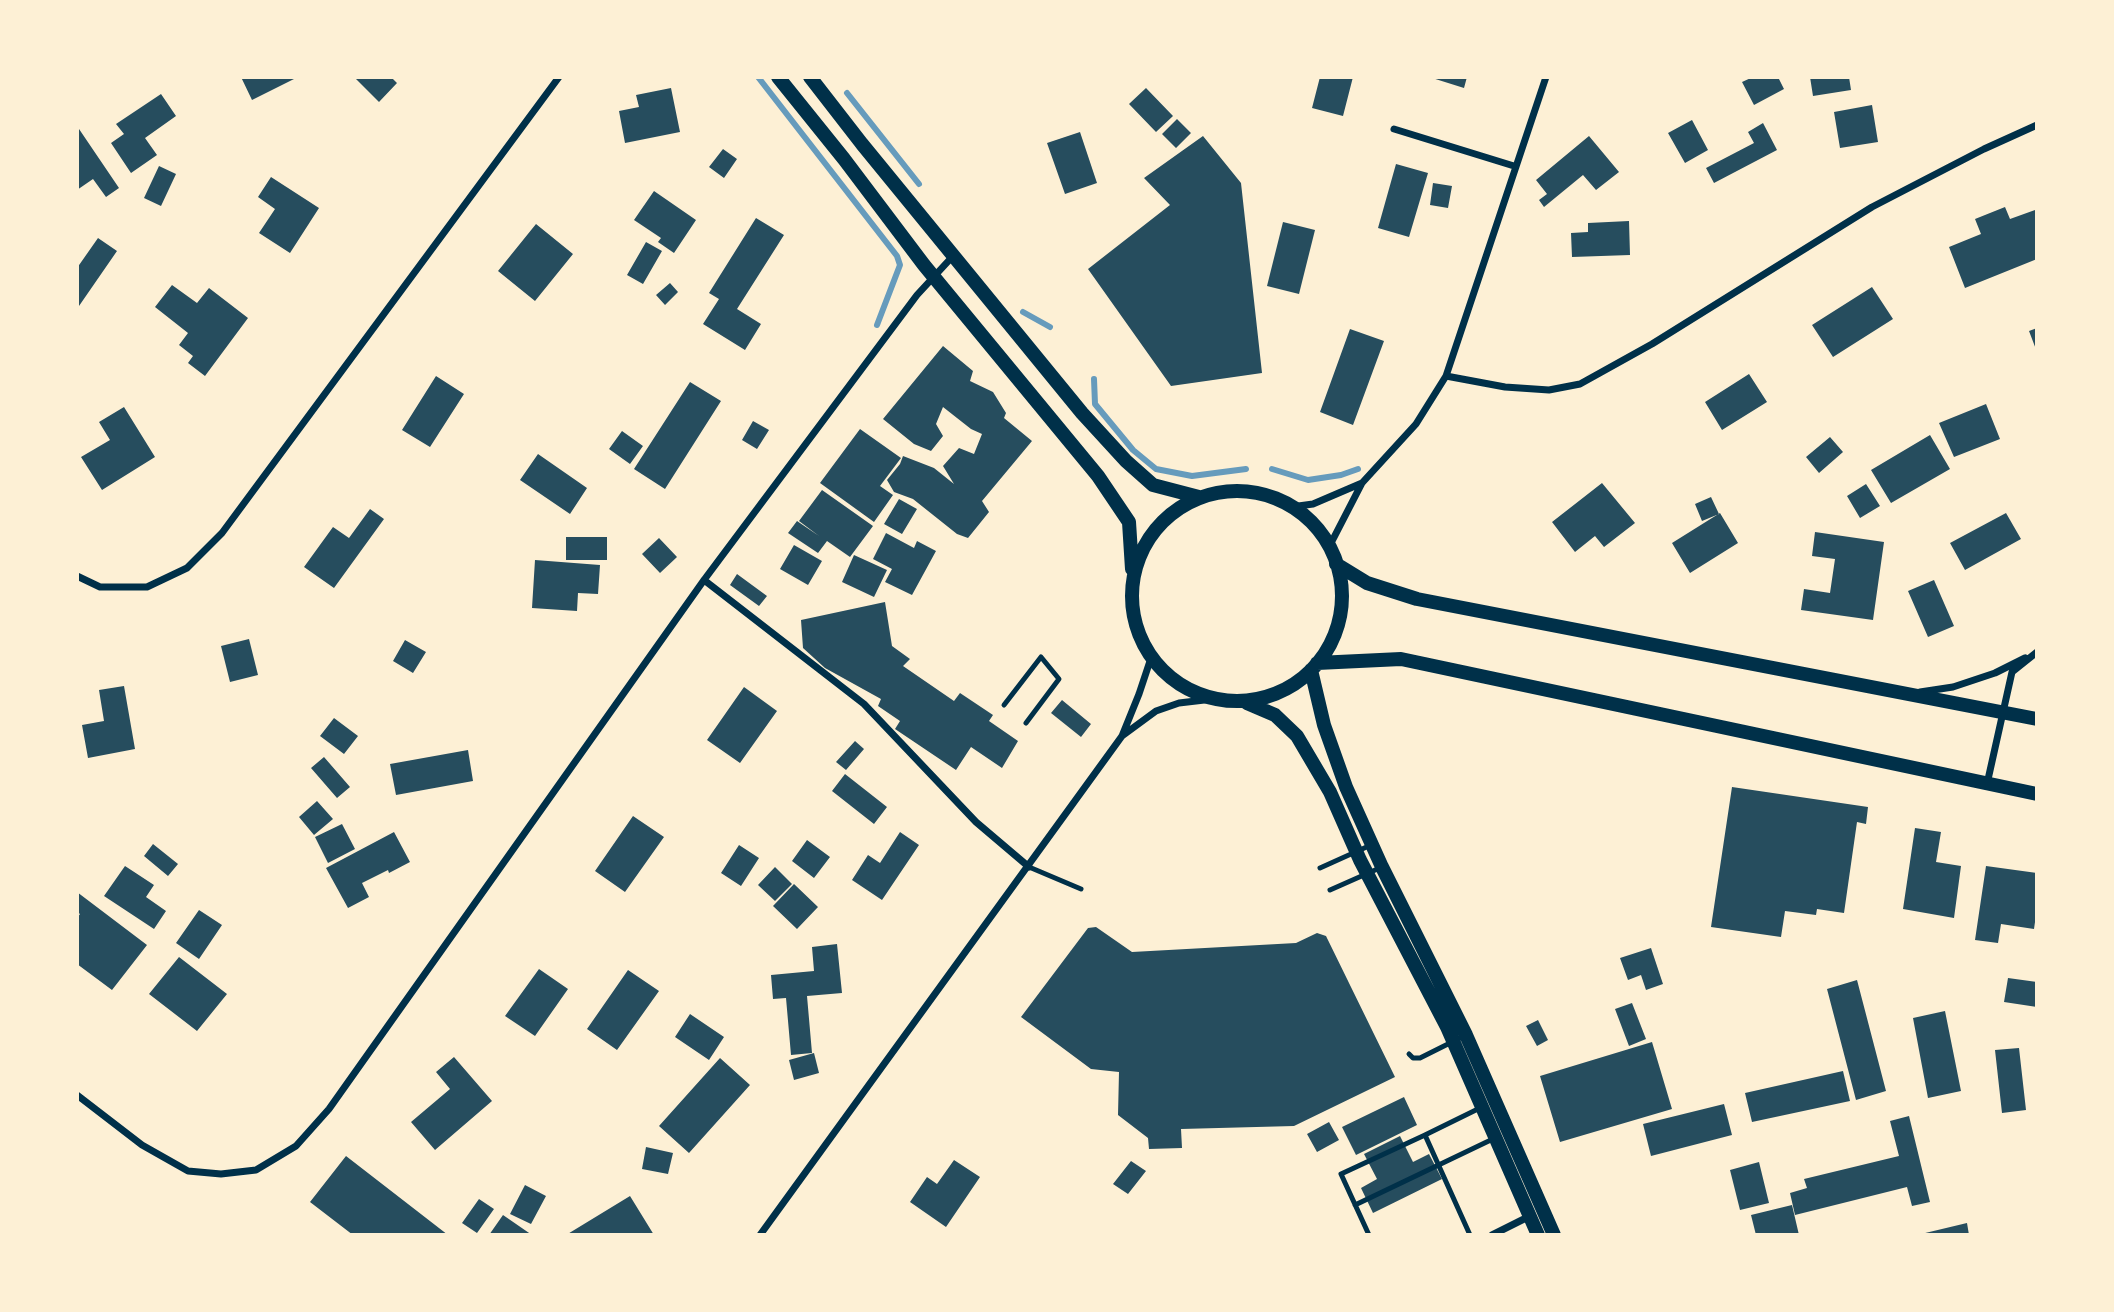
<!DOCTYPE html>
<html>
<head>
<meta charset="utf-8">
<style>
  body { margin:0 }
  #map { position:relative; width:2114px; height:1312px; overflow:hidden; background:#fdf0d5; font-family:"Open Sans",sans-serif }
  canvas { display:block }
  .frame { position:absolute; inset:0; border:79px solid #fdf0d5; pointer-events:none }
</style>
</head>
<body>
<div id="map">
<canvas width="2114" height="1312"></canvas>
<div class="frame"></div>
</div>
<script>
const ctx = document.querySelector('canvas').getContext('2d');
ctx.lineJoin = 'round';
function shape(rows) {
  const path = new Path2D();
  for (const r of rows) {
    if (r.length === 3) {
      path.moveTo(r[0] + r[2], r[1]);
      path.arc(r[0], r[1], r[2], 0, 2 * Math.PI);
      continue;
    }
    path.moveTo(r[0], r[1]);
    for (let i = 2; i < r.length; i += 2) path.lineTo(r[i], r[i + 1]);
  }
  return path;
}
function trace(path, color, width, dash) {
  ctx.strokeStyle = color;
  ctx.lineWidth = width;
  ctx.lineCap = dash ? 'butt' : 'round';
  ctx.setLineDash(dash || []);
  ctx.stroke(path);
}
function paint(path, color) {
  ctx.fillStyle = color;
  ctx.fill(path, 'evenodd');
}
trace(shape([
  [758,77,897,256,900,265,877,325],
  [847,93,919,184],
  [1023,312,1050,327],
  [1094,379,1095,404,1133,450,1156,469,1192,476,1246,469],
  [1272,469,1308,480,1341,475,1358,469]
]), '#669bbc', 6);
paint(shape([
  [241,77,298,77,252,100],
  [354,77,391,77,397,83,379,102],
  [1320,77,1353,77,1343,116,1312,108],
  [1429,77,1467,77,1464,88],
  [1753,77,1778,77,1784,89,1754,105,1742,82],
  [1810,77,1849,77,1851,90,1813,96],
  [671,88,680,132,625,143,619,111,639,107,636,95],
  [1146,88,1173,116,1156,132,1129,104],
  [161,94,176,116,145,138,157,155,131,173,111,143,124,134,116,124],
  [1872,105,1878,142,1840,148,1834,112],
  [1177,119,1191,133,1176,148,1162,134],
  [1692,120,1708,150,1685,163,1668,133],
  [1763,123,1777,150,1714,183,1706,168,1754,143,1748,132],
  [77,126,119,188,106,197,93,179,77,190],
  [1080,132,1097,183,1065,194,1047,143],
  [1203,136,1241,183,1262,373,1171,386,1088,269,1170,205,1144,178],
  [1589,136,1619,172,1596,190,1583,175,1544,207,1539,200,1547,194,1536,180],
  [723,149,737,159,724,178,709,167],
  [1396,164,1428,173,1409,237,1378,228],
  [159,166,176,174,161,206,144,198],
  [271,177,319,208,290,253,259,233,275,209,258,197],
  [1433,183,1452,186,1448,208,1430,205],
  [654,191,696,220,674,253,658,242,661,238,634,220],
  [2005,207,2010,219,2035,210,2037,215,2037,259,1965,288,1949,247,1981,234,1975,219],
  [756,218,784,235,737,309,761,324,745,350,703,324,719,299,709,293],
  [1629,221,1630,255,1572,257,1571,233,1588,232,1588,223],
  [1283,222,1315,230,1299,294,1267,286],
  [536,224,573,254,535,301,498,271],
  [98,238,117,251,79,306,77,305,77,268],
  [646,242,662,251,643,284,627,275],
  [670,283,678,292,665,305,656,295],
  [172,285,197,303,209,288,248,318,205,376,188,363,193,356,179,345,188,333,155,307],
  [1872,287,1893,319,1833,357,1812,325],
  [2037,328,2037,352,2029,331],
  [1350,329,1384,341,1353,425,1320,412],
  [943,346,973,371,970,381,993,392,1006,413,1004,418,1032,441,982,501,989,512,968,538,957,534,913,499,894,492,887,480,900,464,903,456,934,468,954,484,943,466,959,448,974,454,982,434,971,429,943,407,936,424,943,436,931,451,914,444,883,419],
  [1749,374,1767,402,1722,430,1705,402],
  [436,376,464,394,430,447,402,430],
  [690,382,721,401,665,489,634,469],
  [1986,404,2000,439,1954,457,1939,423],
  [124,407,155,457,102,490,81,457,110,440,99,422],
  [753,421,769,430,757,449,742,440],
  [860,429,901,458,880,486,893,495,874,522,820,483],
  [622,431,643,446,630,464,609,449],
  [1930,435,1950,469,1891,503,1871,470],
  [1830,437,1843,452,1819,473,1806,457],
  [538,454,587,488,570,514,520,480],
  [1602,483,1635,523,1604,547,1595,536,1575,552,1552,522],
  [1866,484,1880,506,1860,518,1847,496],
  [822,490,873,526,850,557,827,541,818,553,788,533,797,521,819,536,799,521],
  [1711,497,1719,514,1702,521,1695,504],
  [899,499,917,509,902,534,884,524],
  [370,509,384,519,334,588,304,567,333,527,349,538],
  [1720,513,1738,543,1690,573,1672,543],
  [2006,513,2021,539,1965,570,1950,543],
  [1815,532,1884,542,1873,620,1801,610,1804,589,1830,593,1835,559,1812,556],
  [886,533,914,548,917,541,936,551,912,595,885,582,892,569,873,559],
  [566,537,607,537,607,560,566,560],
  [659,538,677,557,660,573,642,554],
  [794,545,822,561,808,585,780,569],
  [854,555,887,570,874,597,842,582],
  [535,560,600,565,598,594,578,593,577,611,532,608],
  [737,574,767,596,759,606,730,585],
  [1934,580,1954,626,1928,637,1908,591],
  [885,602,892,646,910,659,903,666,954,701,960,693,993,715,989,721,1018,741,1002,768,971,747,956,770,895,729,900,721,878,706,881,699,825,668,803,648,801,620],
  [249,639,258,675,230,682,221,646],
  [405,640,426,652,413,673,393,661],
  [124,686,135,749,88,758,82,725,104,721,99,690],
  [744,687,777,711,740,763,707,740],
  [1062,700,1091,724,1081,737,1051,713],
  [334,718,358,736,344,754,320,736],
  [855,741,864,749,846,770,836,762],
  [468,750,473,781,396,795,390,764],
  [324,757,350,787,337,798,311,768],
  [845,774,887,807,874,824,832,791],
  [1732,787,1868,807,1866,824,1857,822,1844,913,1817,909,1816,915,1785,911,1781,937,1711,927],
  [317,801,333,819,314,835,299,817],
  [633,816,664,837,625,892,595,871],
  [342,824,355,849,328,863,315,837],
  [1915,828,1941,832,1936,862,1961,866,1954,918,1903,909],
  [394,832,410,862,389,873,388,870,362,883,369,897,348,908,326,868],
  [900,832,919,845,882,900,852,880,868,855,880,863],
  [807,840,830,857,814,878,792,861],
  [153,844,178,864,168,876,144,856],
  [739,845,759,858,741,886,721,873],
  [125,866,154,885,146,897,166,911,154,929,104,896],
  [1986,866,2037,873,2037,908,2034,929,2001,924,1998,943,1975,940],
  [775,867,792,884,775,901,758,885],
  [794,884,818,907,797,929,773,906],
  [77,892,147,945,112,990,77,964,77,918,80,914,77,912],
  [199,910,222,925,199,959,176,943],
  [1096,927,1132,952,1296,943,1317,933,1326,936,1395,1077,1294,1126,1181,1129,1182,1148,1149,1149,1148,1138,1118,1115,1119,1072,1091,1069,1021,1017,1088,928],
  [837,944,842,993,807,996,812,1053,791,1055,786,998,773,999,771,975,814,971,812,947],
  [1651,948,1663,984,1646,990,1641,975,1628,980,1620,958],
  [179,957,227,994,197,1031,149,994],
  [539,969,568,989,535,1036,505,1016],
  [628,970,659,991,617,1050,587,1029],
  [2008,978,2037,982,2037,1007,2004,1002],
  [1857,980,1886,1091,1856,1100,1827,989],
  [1632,1003,1646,1039,1629,1046,1615,1009],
  [1945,1011,1961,1091,1928,1098,1913,1018],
  [690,1014,724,1037,709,1060,675,1037],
  [1538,1020,1548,1040,1537,1046,1526,1026],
  [1652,1042,1672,1109,1560,1142,1540,1076],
  [2019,1048,2026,1110,2002,1113,1995,1050],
  [814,1053,819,1073,794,1080,789,1060],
  [454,1057,492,1101,435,1150,411,1122,450,1089,436,1072],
  [720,1058,750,1085,689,1153,659,1126],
  [1843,1071,1850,1101,1752,1122,1745,1093],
  [1404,1097,1417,1125,1356,1155,1342,1127],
  [1724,1104,1732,1135,1651,1156,1643,1124],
  [1909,1116,1930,1202,1912,1206,1907,1187,1795,1215,1790,1193,1807,1188,1804,1179,1899,1156,1890,1121],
  [1329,1122,1339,1140,1317,1152,1307,1134],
  [1400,1136,1413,1162,1429,1154,1442,1179,1373,1213,1361,1188,1377,1179,1364,1154],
  [646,1147,673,1153,668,1174,642,1169],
  [346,1156,448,1235,353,1235,310,1202],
  [954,1160,980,1177,946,1227,910,1202,927,1177,937,1184],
  [1131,1161,1146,1171,1128,1194,1113,1184],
  [1759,1162,1769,1203,1740,1210,1730,1170],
  [525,1185,546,1196,531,1224,510,1214],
  [630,1196,654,1235,566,1235],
  [479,1199,494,1209,477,1233,462,1223],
  [1792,1205,1799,1235,1756,1235,1751,1215],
  [503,1215,532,1235,489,1235],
  [1967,1223,1969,1235,1922,1235,1921,1234]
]), '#264d5e');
trace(shape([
  [1004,705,1041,657,1059,679,1026,723],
  [1029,867,1081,889],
  [1320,868,1371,845],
  [1330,890,1382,867],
  [1409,1054,1413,1058,1420,1058,1466,1035],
  [1425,1135,1482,1107],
  [1355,1205,1495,1138],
  [1369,1235,1341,1174,1425,1135,1470,1235]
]), '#003049', 5);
trace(shape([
  [1394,129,1514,166],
  [1446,376,1505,387,1549,390,1580,384,1652,344,1872,207,1984,149,2037,125],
  [1291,507,1313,504,1362,483],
  [1329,547,1362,483,1416,424,1446,376,1546,77],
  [77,576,100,587,147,587,187,568,222,533,559,77],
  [704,580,864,704,976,822,1029,867],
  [1920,692,1953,687,1995,673,2025,658],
  [1122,736,1156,711,1179,703,1213,699],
  [1987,784,2012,672,2037,652],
  [77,1095,142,1145,188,1171,221,1174,256,1170,296,1146,329,1109,704,580,917,295,953,256],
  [760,1235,1122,736,1139,694,1151,658],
  [1492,1235,1532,1215]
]), '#003049', 7);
trace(shape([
  [778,77,844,159,924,265,1098,476,1129,522,1132,569],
  [810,77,862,144,1082,413,1126,461,1153,485,1199,497],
  [1237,596,105],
  [1336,564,1367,583,1417,599,2037,719],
  [1317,663,1401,659,2037,794],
  [1311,670,1324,725,1346,787,1382,867,1466,1035,1554,1235],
  [1247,703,1275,715,1297,736,1330,792,1360,860,1447,1027,1538,1235]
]), '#003049', 14);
</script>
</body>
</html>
